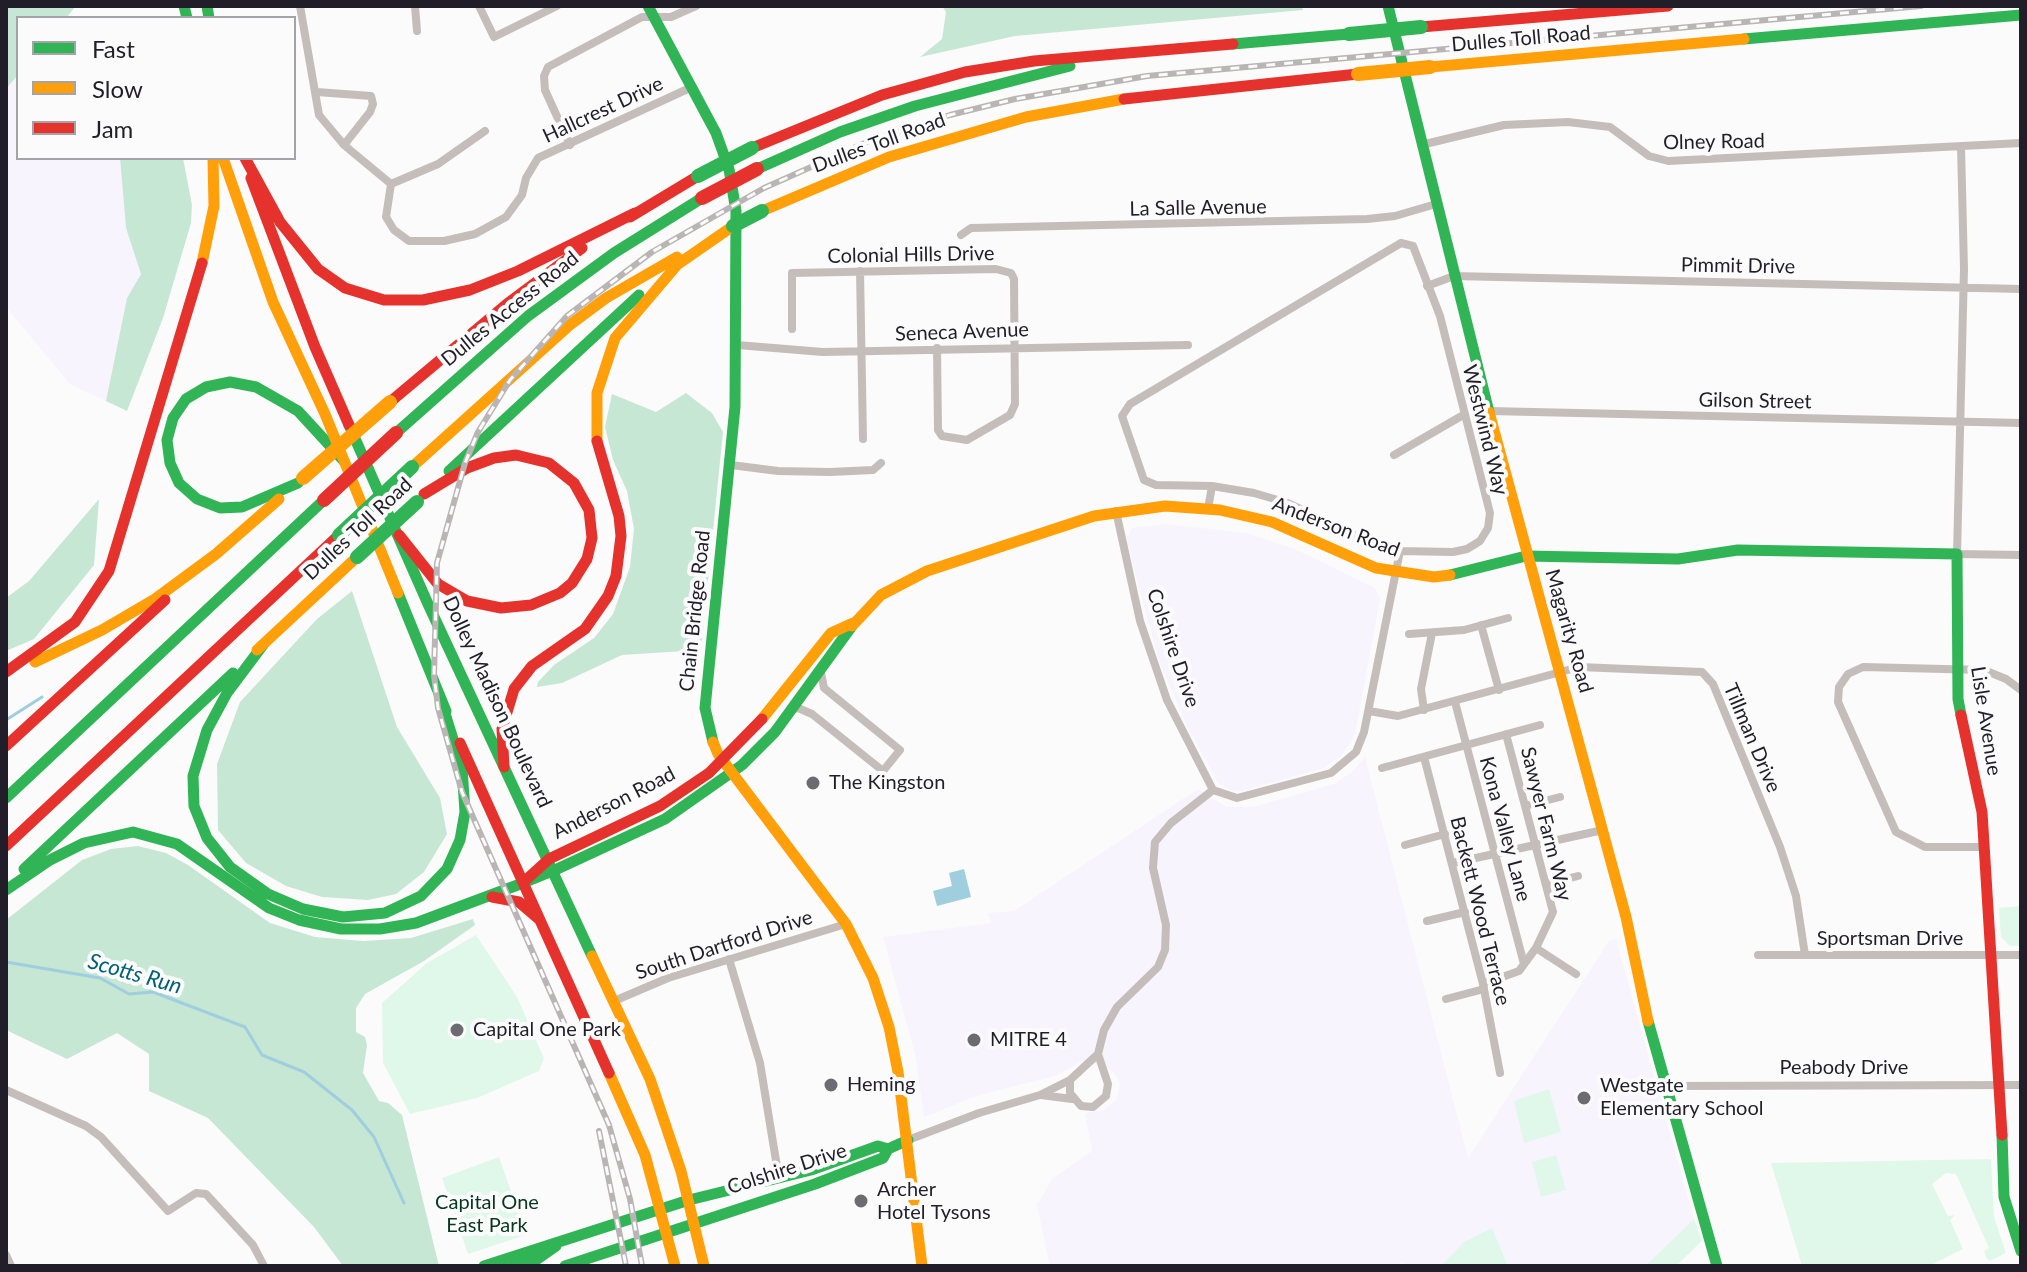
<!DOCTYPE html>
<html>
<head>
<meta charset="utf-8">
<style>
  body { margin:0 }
  #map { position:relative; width:2027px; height:1272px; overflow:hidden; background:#fbfbfb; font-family:Lato,sans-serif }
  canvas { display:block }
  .frame { position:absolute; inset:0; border:8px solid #211e29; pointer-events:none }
  .legend { position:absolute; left:16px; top:16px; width:280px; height:144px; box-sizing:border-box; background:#fbfbfb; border:2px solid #a4a3a7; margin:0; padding:10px 14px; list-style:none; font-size:24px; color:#211e29 }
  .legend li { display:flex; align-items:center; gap:16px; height:40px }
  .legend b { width:40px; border:2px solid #a4a3a7 }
</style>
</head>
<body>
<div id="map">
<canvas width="2027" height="1272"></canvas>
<div class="frame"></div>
<ul class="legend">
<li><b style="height:10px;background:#30b455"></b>Fast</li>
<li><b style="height:10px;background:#ff9f0a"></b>Slow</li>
<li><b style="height:10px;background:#e5322d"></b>Jam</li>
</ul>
</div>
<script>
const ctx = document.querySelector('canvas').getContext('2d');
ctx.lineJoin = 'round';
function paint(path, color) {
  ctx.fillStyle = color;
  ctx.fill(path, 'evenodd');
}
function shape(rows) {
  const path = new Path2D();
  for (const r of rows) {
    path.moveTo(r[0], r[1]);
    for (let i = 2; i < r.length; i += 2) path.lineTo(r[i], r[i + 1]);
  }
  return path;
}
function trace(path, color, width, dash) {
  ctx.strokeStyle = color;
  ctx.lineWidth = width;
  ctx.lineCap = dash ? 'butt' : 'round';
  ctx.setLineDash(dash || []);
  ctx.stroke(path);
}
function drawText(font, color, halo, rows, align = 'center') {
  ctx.font = font + ' Lato,sans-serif';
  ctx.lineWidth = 8;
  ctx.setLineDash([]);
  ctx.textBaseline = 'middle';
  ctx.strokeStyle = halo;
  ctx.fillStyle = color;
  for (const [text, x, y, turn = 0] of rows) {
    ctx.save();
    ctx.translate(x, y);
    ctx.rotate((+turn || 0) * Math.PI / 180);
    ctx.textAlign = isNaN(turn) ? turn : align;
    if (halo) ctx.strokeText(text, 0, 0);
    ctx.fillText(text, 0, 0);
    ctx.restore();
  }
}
paint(shape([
  [18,75,18,158,120,158,126,228,141,274,127,298,106,401,70,384,6,307,6,89],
  [1165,524,1246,533,1295,549,1375,588,1380,599,1355,734,1343,754,1324,768,1242,791,1230,790,1218,783,1187,726,1159,661,1126,540,1132,528],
  [1365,757,1468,1158,1609,941,1616,939,1694,1219,1645,1266,1403,1266,1402,1262,1396,1266,1050,1266,1037,1205,1052,1179,1092,1151,1085,1113,1104,1110,1117,1099,1120,1084,1116,1075,1103,1065,1080,1062,1055,1076,976,1096,924,1117,915,1054,883,937,991,923,988,913,1014,911,1198,789,1226,807,1253,807,1334,784,1351,773]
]), '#f7f4fd');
paint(shape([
  [2021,906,2021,946,2010,946,2001,937,1999,908],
  [476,935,517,997,544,1058,539,1071,477,1098,410,1114,383,1063,382,1003,427,963],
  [1549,1089,1561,1132,1524,1143,1514,1101],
  [1556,1155,1566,1190,1541,1197,1532,1162],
  [499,1157,526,1235,468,1254,442,1178],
  [1991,1159,1994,1217,2006,1253,1990,1261,1986,1257,1984,1251,1989,1248,1956,1174,1946,1173,1932,1184,1948,1216,1955,1215,1950,1220,1963,1249,1929,1266,1802,1266,1771,1163],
  [1694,1219,1702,1241,1676,1266,1645,1266],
  [1492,1228,1508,1266,1441,1266,1464,1242]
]), '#e0f8ea');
paint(shape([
  [6,6,76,6,66,18,18,18,18,75,6,89],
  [942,6,1302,6,1303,10,1015,36,920,57,942,39,946,12],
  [120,158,183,158,192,205,191,223,163,318,127,411,106,401,127,298,141,274,126,228],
  [686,393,712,413,723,432,701,650,622,655,562,683,537,687,538,682,554,665,594,638,613,614,630,567,634,529,627,491,613,460,605,427,612,394,656,412],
  [99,499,94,565,34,639,6,651,6,598,29,581],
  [352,591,397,727,440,798,447,834,424,872,396,894,368,900,322,897,286,886,246,863,218,830,217,764,240,702,317,619],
  [138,846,166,853,188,865,270,923,315,937,363,941,411,938,473,919,475,925,424,961,365,994,356,1008,356,1032,365,1037,367,1045,363,1073,379,1101,388,1103,402,1115,439,1266,343,1266,314,1227,208,1118,149,1091,149,1054,117,1033,67,1059,6,1030,6,920,82,860,111,849]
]), '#c7e7d5');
paint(shape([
  [964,869,971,897,937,906,933,891,952,886,949,873]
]), '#9fcede');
trace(shape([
  [6,720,42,697],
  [6,962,100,978,129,994,153,992,245,1027,262,1055,304,1072,352,1110,374,1137,404,1203]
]), '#9fcede', 3);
trace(shape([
  [300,6,319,115,344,145,391,184],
  [415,6,417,31],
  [479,6,494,37,557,6],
  [317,92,371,96,373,104,370,112,344,145],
  [570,145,545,90,544,76,548,67,642,17,671,17,696,6],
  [1421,145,1504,125,1568,122,1610,127,1649,156,1668,161,2021,143],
  [1961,146,1964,269,1957,554,2021,555],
  [391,184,386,217,394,230,409,241,444,241,475,234,506,217,522,195,526,178,538,158,692,87],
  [391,184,438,164,485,131],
  [961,235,971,228,1367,219,1395,216,1436,204],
  [1401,243,1413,246,1440,316,1490,513,1488,528,1480,541,1467,549,1453,552,1400,551,1366,540,1288,503,1254,493,1212,486,1156,485,1144,480,1122,416,1130,404,1401,243],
  [860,271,863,439],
  [1427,286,1454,276,2021,289],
  [792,329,792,273,996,269,1011,273,1014,279,1015,404,1010,415,967,440,942,436,938,430,937,348],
  [737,345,823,352,1188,345],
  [1489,411,2021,423],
  [1394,455,1465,414],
  [731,465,778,471,830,472,873,470,881,463],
  [1208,509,1212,486],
  [1116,511,1140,621,1167,700,1213,790,1237,798,1331,773,1356,752,1364,732,1400,551],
  [1481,625,1499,690],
  [1409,634,1464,630,1508,618],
  [1455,702,1524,964],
  [791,710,798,708,812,714,883,771,900,750,824,688,821,673],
  [1424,710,1421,689,1432,633],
  [1369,711,1398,716,1579,667,1702,672,1713,684,1780,847,1796,896,1805,955],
  [1424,757,1483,984,1500,1073],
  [1382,768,1540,725],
  [1525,806,1560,797],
  [1405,845,1445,834],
  [1984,847,1925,847,1896,832,1838,702,1839,687,1848,674,1863,667,1984,670,2006,679,2021,690],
  [1453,863,1603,830],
  [1547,884,1578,876],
  [1427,921,1465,912],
  [1536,948,1576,974],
  [1758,955,2021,955],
  [729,959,760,1063,779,1179],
  [1483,984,1519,971,1536,948,1553,912,1506,734],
  [1446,999,1484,989],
  [614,1001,668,978,846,924],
  [1070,1080,1070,1093,1081,1106,1093,1107,1106,1096,1108,1084,1098,1054,1104,1030,1117,1007,1158,967,1165,950,1166,925,1153,868,1155,842,1171,823,1213,790],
  [1666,1086,2021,1085],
  [6,1090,86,1126,101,1137,168,1211,196,1193,206,1194,253,1245,264,1266],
  [1041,1095,1072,1099],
  [908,1140,979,1113,1040,1095,1070,1080,1098,1054],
  [6,1255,11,1266]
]), '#c5bdb9', 8);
trace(shape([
  [184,6,187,18],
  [207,6,209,18],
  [648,6,716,133,729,169,736,211,735,407,705,708,713,742],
  [1388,6,1489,412],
  [1744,39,2021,15],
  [1233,44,1349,34],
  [757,169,840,132,915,106,1070,66],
  [349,425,428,604,592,956],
  [396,433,528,316,614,253,702,198],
  [449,471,639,295],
  [298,483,242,507,220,508,197,499,179,483,170,463,167,440,173,418,186,399,206,387,230,382,256,387,298,411,344,461],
  [1450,575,1526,556,1678,559,1738,550,1957,554,1958,699,1961,715],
  [398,593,446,711],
  [263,645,227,693,207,730,193,776,194,806,207,838,230,867,268,894,303,909,343,917,385,913,421,896,447,869,460,840,465,812,462,768,442,704],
  [6,798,324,500],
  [24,869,233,673],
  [555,870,665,819,742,765,775,732,852,626],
  [523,883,555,870],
  [6,890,50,860,84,843,133,832,177,844,269,908,299,920,341,929,380,929,416,923,523,883],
  [1648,1021,1717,1266],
  [2002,1135,2004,1197,2021,1251],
  [484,1266,689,1200,811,1170,878,1146,888,1149],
  [514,1266,536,1260,556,1246],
  [565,1266,815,1184,883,1158,888,1149,908,1140]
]), '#30b455', 11);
trace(shape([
  [1430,67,1744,39],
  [223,158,273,302,325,414,398,593],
  [762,211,889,157,1026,117,1124,99],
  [202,263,214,206,213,158],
  [671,269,733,226],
  [1489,412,1626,917,1648,1021],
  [597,441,597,393,615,338,677,265],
  [412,467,571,324,606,298,677,257],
  [852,626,881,595,927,571,1094,516,1165,506,1220,510,1272,522,1376,568,1434,577,1450,575],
  [257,650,357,557],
  [35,662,102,630,155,599,216,554,279,499],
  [762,719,831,633,853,623],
  [713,742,718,754,846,924,873,978,889,1027,898,1072,922,1266],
  [592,956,650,1079,681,1171,704,1266],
  [609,1073,645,1155,675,1266]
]), '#ff9f0a', 11);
trace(shape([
  [1421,27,1668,6],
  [1124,99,1358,74],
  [752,148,882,95,965,72,1034,61,1233,44],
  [245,158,280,222,318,269,345,288,384,300,423,300,470,290,518,271,635,213],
  [251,178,315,347,349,425],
  [630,217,698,176],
  [390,402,507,304,582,248],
  [399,535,438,584,467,601,501,608,531,605,560,593,572,583,587,559,592,538,589,510,574,483,549,463,516,455,494,458,467,468,424,494],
  [6,672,75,622,109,571,202,263],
  [1961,715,1982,812,2002,1135],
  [460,743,609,1073],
  [6,746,165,600],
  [504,767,502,729,514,689,532,666,585,629,608,596,616,576,621,536,619,516,597,441],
  [6,846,339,535],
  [527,879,549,859,660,806,709,773,762,719],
  [492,897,519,902,540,920]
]), '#e5322d', 11);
const rail = shape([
  [599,1131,626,1266],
  [642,1266,630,1199,609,1125,462,792,438,708,434,675,437,563,465,463,478,432,510,380,567,316,652,252,764,188,867,142,950,115,1015,99,1147,76,1921,6]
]);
trace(rail, '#b9b5b4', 6);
trace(rail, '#fbfbfb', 3, [9]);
trace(shape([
  [1349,34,1421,27],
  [698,176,752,148],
  [733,226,762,211],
  [339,535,412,467],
  [357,557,417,502]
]), '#30b455', 14);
trace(shape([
  [1358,74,1430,67],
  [303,478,390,402]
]), '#ff9f0a', 14);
trace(shape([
  [702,198,757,169],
  [324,500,396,433]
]), '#e5322d', 14);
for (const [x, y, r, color] of [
  [813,783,8,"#6d6b72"],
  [457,1030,8,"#6d6b72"],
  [974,1040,8,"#6d6b72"],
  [831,1085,8,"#6d6b72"],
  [1584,1098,8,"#6d6b72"],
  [861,1201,8,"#6d6b72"]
]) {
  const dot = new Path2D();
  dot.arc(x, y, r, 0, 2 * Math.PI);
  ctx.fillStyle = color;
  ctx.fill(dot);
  trace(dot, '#fbfbfb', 3);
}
drawText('20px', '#211e29', '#fbfbfb', [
  ["Dulles Toll Road",1521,39,-5],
  ["Hallcrest Drive",603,110,-25],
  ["Olney Road",1714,142,-1],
  ["Dulles Toll Road",879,143,-20],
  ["La Salle Avenue",1198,208,-1],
  ["Colonial Hills Drive",911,255,-1],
  ["Pimmit Drive",1738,266,1],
  ["Dulles Access Road",510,309,-39],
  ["Seneca Avenue",962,332,-2],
  ["Gilson Street",1755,401,1],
  ["Westwind Way",1485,430,76],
  ["Anderson Road",1336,527,21],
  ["Dulles Toll Road",358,529,-43],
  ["Chain Bridge Road",695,611,-84],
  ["Magarity Road",1569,631,74],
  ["Colshire Drive",1173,648,71],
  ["Dolley Madison Boulevard",497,702,65],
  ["Lisle Avenue",1986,721,81],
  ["Tillman Drive",1752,738,67],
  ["Anderson Road",614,803,-27],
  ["Sawyer Farm Way",1546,824,76],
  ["Kona Valley Lane",1505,829,75],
  ["Backett Wood Terrace",1480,911,76],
  ["Sportsman Drive",1890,939],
  ["South Dartford Drive",724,945,-18],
  ["Peabody Drive",1844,1068],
  ["Colshire Drive",787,1169,-18]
]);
drawText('20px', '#211e29', '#fbfbfb', [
  ["The Kingston",829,783],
  ["Capital One Park",473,1030],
  ["MITRE 4",990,1040],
  ["Heming",847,1085],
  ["Westgate",1600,1086],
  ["Elementary School",1600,1109],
  ["Archer",877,1190],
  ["Hotel Tysons",877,1213]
], 'left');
drawText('20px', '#053723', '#fbfbfb', [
  ["Capital One",487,1203],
  ["East Park",487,1226]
]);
drawText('italic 22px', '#006078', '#fbfbfb', [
  ["Scotts Run",135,974,16]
]);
</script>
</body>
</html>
